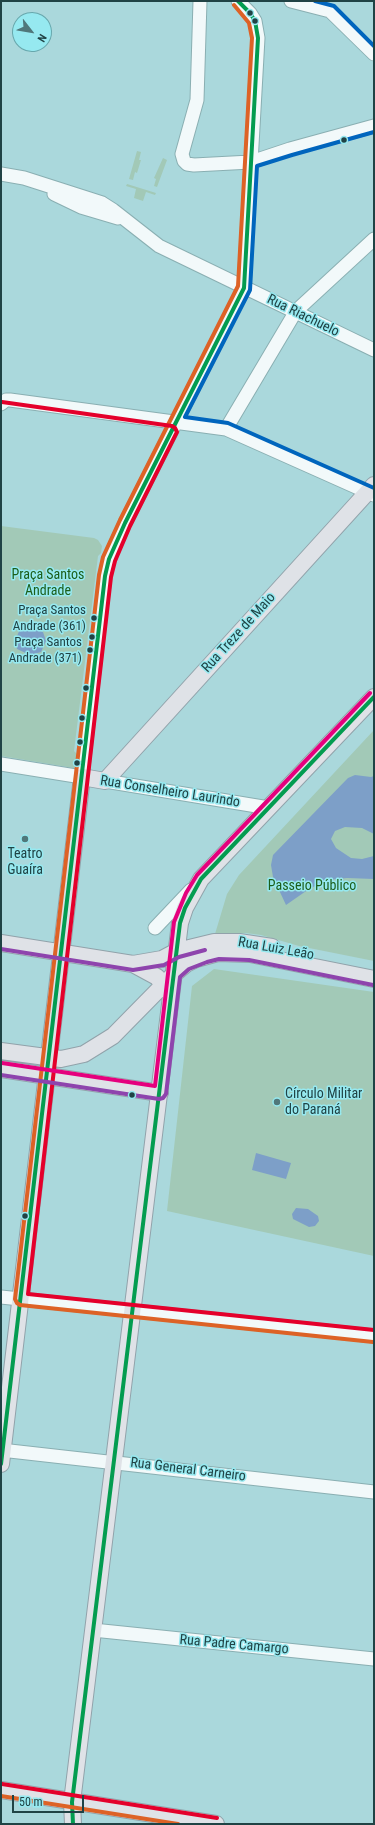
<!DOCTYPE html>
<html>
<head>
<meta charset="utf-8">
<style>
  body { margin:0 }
  #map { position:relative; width:375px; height:1825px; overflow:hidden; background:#aad8dc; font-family:"Roboto Condensed",sans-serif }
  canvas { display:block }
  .frame { position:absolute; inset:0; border:2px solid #204345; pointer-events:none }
  .north { position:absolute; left:12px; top:12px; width:40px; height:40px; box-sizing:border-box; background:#96e9f0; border:1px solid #67a7ac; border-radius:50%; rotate:121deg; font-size:11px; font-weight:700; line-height:16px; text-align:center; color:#204345 }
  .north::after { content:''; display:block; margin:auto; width:14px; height:18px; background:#50777a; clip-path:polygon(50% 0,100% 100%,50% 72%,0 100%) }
  .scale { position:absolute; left:12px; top:1795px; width:72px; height:18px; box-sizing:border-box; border:2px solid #204345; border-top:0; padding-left:5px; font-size:12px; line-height:14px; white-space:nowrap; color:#204345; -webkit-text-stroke:3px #96e9f0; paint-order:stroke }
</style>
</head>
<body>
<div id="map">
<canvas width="375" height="1825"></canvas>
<div class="frame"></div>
<div class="north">N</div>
<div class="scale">50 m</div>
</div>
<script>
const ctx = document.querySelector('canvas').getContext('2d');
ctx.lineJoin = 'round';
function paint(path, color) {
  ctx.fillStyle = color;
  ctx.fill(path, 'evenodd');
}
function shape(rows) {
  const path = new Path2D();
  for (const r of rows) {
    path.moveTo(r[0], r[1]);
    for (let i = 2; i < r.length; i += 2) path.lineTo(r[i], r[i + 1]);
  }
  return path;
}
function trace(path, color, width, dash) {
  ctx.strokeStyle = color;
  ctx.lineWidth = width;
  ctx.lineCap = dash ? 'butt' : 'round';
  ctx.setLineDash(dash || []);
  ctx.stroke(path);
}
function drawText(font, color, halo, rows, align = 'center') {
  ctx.font = font + ' "Roboto Condensed",sans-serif';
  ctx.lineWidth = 3;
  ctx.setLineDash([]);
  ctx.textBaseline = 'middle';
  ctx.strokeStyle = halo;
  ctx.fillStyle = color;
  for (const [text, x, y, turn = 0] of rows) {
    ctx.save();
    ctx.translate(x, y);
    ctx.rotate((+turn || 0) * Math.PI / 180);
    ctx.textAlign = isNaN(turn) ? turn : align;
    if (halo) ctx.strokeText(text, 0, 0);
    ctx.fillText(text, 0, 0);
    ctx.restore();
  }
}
paint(shape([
  [137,151,141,152,139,160,141,160,137,173,135,172,133,180,129,179],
  [163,158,167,160,157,187,154,186,156,179,154,178],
  [127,184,156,193,155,195,146,192,143,201,134,198,136,189,126,186],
  [1,526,94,538,98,540,102,546,101,553,98,556,74,751,78,755,76,764,74,768,1,756],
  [374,730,374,961,299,946,261,935,246,933,215,934,227,894,239,875],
  [214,969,374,992,374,1256,167,1211,192,986]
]), '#a2c9b7');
paint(shape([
  [30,627,43,632,46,641,41,652,30,655,17,649,15,641,20,629],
  [355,775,371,777,374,776,374,834,362,828,345,827,335,831,331,839,336,848,351,858,362,859,374,856,374,879,347,878,328,880,309,889,286,905,273,877,271,865,273,855,348,778],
  [256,1153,291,1163,286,1179,252,1170],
  [296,1208,308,1209,318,1216,319,1221,315,1226,309,1227,293,1219,292,1214]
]), '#7d9fc8');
const minor = shape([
  [200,1,197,100,182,154,184,161,187,164,194,165,251,162,290,149,374,126],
  [291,1,330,11,374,54],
  [1,174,24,178,102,203,113,210,159,246,374,350],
  [54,194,81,207,118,218],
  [1,404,6,400,10,400,226,429,374,495],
  [226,429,296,311,374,239],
  [1,764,82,777,105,576,109,559,125,523,244,288,258,38,255,21,250,13,238,1],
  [105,781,269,808],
  [155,928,191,890],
  [1,1297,374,1336],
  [1,1450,374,1492],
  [93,1630,374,1659]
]);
const major = shape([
  [1,943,133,964,162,959,177,951,214,942,239,942,272,947],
  [133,964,157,977,169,992],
  [1,1051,61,1059,84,1054,113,1036,174,974,186,964,196,959,218,953,250,954,374,979],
  [1,1069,160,1093],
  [1,1464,82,777,105,781,374,485],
  [1,1790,216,1824],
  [73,1824,72,1802,180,923,185,908,201,879,374,697]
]);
trace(minor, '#8aafb2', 15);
trace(major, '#91a2aa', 18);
trace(minor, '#f2f9fa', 13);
trace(major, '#dfe2e7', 16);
trace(shape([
  [1,1464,105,576,109,559,125,523,244,288,258,38,255,21,250,13,238,1],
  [73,1824,72,1802,180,923,185,908,201,879,374,697]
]), '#039c50', 4);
trace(shape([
  [234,5,249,23,252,38,238,286,120,520,103,557,99,575,15,1299,17,1303,20,1305,373,1342],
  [1,1796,178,1824]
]), '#dd6226', 4);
trace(shape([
  [2,402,172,426,175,428,177,432,130,526,115,561,111,577,28,1294,374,1330],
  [2,1784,217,1818]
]), '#e4002b', 4);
trace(shape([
  [1,949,133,970,164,965,179,957,205,950],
  [1,1075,159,1099,163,1098,166,1094,180,977,189,969,207,962,219,959,249,960,373,985]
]), '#8e44ad', 4);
trace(shape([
  [315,1,334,6,374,46],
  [374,132,292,155,257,166,250,290,185,417,228,423,374,488]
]), '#0065bd', 4);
trace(shape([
  [2,1063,155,1086,174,922,186,893,197,875,370,693]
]), '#e5007d', 4);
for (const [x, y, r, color] of [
  [250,13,3.5,"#204345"],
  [255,21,3.5,"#204345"],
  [344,140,3.5,"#204345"],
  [94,618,3.5,"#204345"],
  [92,637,3.5,"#204345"],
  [90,650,3.5,"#204345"],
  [86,688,3.5,"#204345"],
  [82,718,3.5,"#204345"],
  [80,742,3.5,"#204345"],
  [77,763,3.5,"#204345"],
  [25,839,4,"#50777a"],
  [132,1095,3.5,"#204345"],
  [277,1102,4,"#50777a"],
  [25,1216,3.5,"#204345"]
]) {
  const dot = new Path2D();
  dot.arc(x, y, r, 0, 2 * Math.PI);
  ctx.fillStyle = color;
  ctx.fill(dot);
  trace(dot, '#96e9f0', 1.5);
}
drawText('13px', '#204345', '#96e9f0', [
  ["Praça Santos",86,611],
  ["Andrade (361)",86,627],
  ["Praça Santos",82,643],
  ["Andrade (371)",82,659]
], 'right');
drawText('14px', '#204345', '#96e9f0', [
  ["Rua Riachuelo",303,316,26],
  ["Rua Treze de Maio",239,633,-48],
  ["Rua Conselheiro Laurindo",170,792,9],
  ["Rua Luiz Leão",276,949,10],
  ["Rua General Carneiro",188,1470,7],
  ["Rua Padre Camargo",234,1645,5]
]);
drawText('14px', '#1c5e1a', '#96e9f0', [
  ["Praça Santos",48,575],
  ["Andrade",48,591],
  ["Passeio Público",312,886]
]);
drawText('14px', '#204345', '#96e9f0', [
  ["Teatro",25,854],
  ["Guaíra",25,870],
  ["Círculo Militar",285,1094,"left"],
  ["do Paraná",285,1110,"left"]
]);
</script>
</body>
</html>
